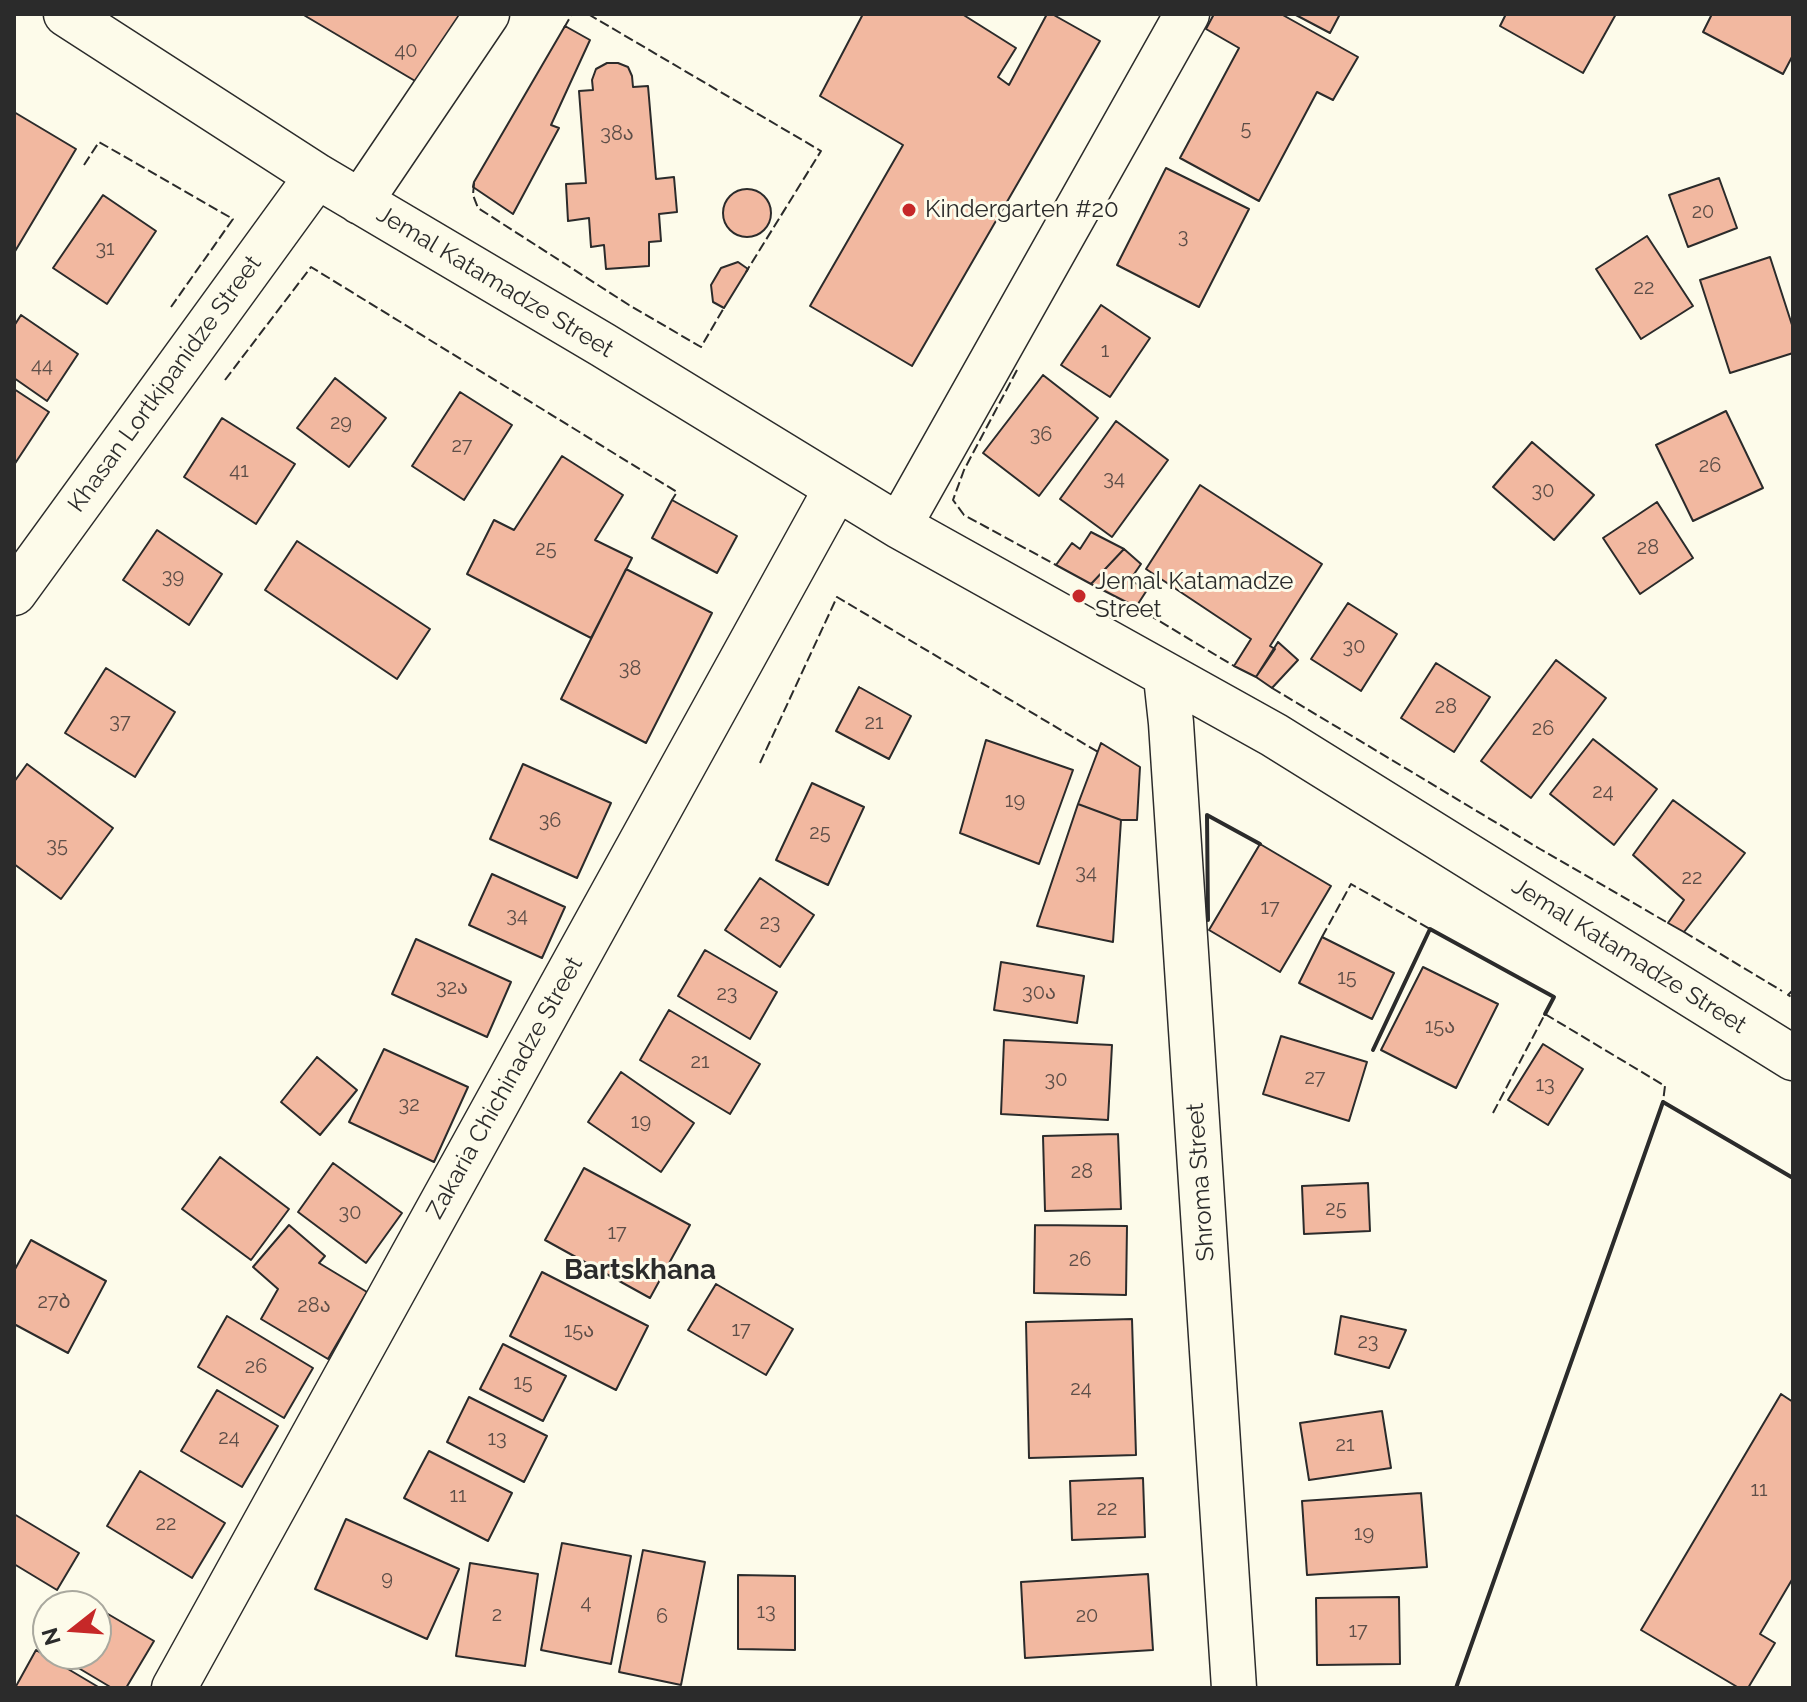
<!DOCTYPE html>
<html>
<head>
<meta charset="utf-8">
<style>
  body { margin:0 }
  #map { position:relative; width:1807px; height:1702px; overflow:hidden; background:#fdfbea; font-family:Raleway,sans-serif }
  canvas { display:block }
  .frame { position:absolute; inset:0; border:16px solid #2b2b2b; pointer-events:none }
  .north { position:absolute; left:32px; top:1590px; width:80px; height:80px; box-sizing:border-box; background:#fdfbea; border:2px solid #a9a89e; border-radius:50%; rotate:253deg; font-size:22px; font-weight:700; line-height:32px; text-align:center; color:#2b2b2b }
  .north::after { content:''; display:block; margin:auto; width:28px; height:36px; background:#c62828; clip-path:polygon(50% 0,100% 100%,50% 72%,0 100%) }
</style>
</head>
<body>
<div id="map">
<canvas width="1807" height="1702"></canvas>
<div class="frame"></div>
<div class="north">N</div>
</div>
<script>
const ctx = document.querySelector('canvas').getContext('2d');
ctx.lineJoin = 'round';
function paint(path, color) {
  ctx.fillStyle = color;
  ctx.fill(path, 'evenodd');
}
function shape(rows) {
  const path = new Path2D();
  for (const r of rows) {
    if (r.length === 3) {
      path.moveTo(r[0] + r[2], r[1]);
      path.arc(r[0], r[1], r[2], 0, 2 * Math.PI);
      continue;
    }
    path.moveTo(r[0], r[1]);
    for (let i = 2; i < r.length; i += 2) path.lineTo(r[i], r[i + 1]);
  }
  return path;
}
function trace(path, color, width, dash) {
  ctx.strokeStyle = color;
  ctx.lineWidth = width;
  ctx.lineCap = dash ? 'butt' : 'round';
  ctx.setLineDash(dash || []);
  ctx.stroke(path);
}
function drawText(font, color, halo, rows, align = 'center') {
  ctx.font = font + ' Raleway,"Noto Sans Georgian",sans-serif';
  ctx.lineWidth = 6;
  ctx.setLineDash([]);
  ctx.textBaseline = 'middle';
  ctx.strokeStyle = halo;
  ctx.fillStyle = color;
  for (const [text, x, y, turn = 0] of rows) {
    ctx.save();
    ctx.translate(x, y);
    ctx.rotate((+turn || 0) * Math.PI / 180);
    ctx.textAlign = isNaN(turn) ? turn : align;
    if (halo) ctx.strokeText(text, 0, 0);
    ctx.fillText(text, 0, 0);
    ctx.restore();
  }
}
const building = shape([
  [302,14,471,14,427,88,302,14],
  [863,14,962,14,1016,48,998,77,1009,85,1047,14,1052,14,1100,41,912,366,810,306,903,145,820,96,863,14],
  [1214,14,1281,14,1358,57,1333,100,1317,92,1259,201,1180,158,1239,48,1206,29,1214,14],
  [1294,14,1340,14,1330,33,1294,14],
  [1506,14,1616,14,1583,73,1500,26,1506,14],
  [1712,14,1793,14,1793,55,1783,74,1703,32,1712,14],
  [565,26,590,40,551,125,559,128,513,214,473,187,474,182,565,26],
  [607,63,618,63,628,67,632,76,633,87,648,86,656,179,674,177,677,212,659,214,661,241,649,242,649,266,606,269,604,245,591,247,589,218,568,221,566,184,586,183,579,91,593,90,592,80,596,69,607,63],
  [14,112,76,149,14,253,14,112],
  [1166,168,1249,209,1199,307,1117,265,1166,168],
  [1719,178,1737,228,1688,247,1669,195,1719,178],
  [747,213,24],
  [103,195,156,231,107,304,53,268,103,195],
  [1647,236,1693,306,1641,339,1596,269,1647,236],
  [1770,257,1793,328,1793,353,1730,373,1700,280,1770,257],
  [738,262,748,269,724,308,713,302,711,285,721,268,738,262],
  [1101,305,1150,338,1110,397,1061,365,1101,305],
  [21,315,78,354,47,401,14,378,14,326,21,315],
  [1043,375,1098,418,1039,496,983,453,1043,375],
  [335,378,386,418,349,467,297,428,335,378],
  [14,389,49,412,14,465,14,389],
  [460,392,512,425,464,500,412,466,460,392],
  [1726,411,1763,488,1693,521,1656,445,1726,411],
  [222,418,295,464,256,524,184,477,222,418],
  [1116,421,1168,460,1112,537,1060,499,1116,421],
  [1532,442,1594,495,1554,540,1493,487,1532,442],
  [562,456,623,495,595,540,632,558,591,638,467,574,494,520,514,530,562,456],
  [1200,485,1322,564,1270,646,1275,649,1256,677,1234,666,1251,639,1146,569,1200,485],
  [672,500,737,536,717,573,652,538,672,500],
  [1657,502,1693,558,1640,594,1603,538,1657,502],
  [157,530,222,574,189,625,123,580,157,530],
  [1091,532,1124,549,1091,584,1056,565,1072,543,1080,549,1091,532],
  [297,541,430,629,397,679,265,590,297,541],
  [1124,549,1141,564,1130,580,1147,590,1136,607,1091,584,1124,549],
  [626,569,712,613,646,743,561,699,626,569],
  [1348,603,1397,634,1361,691,1311,659,1348,603],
  [1278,642,1298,660,1272,688,1256,677,1278,642],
  [1556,660,1606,698,1531,798,1481,761,1556,660],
  [1436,663,1490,697,1454,752,1401,718,1436,663],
  [106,668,175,712,135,777,65,733,106,668],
  [859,687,911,716,889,759,836,731,859,687],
  [1593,739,1657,789,1614,845,1550,794,1593,739],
  [986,740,1073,770,1039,864,960,833,986,740],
  [1101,743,1140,767,1137,820,1121,820,1078,804,1101,743],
  [27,764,113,828,61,899,14,864,14,782,27,764],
  [523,764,611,803,577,878,490,839,523,764],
  [812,783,864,807,828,885,776,860,812,783],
  [1673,800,1745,853,1684,932,1668,923,1684,900,1633,855,1673,800],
  [1078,804,1121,820,1113,942,1037,926,1078,804],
  [1260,844,1331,886,1280,972,1209,930,1260,844],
  [492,874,565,907,542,958,469,925,492,874],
  [760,878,814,915,780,967,725,930,760,878],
  [1322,937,1394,973,1372,1019,1299,983,1322,937],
  [416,939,511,982,487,1037,392,994,416,939],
  [705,950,777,992,750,1039,678,996,705,950],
  [1001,962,1084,976,1077,1023,994,1010,1001,962],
  [1423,967,1498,1004,1456,1088,1381,1050,1423,967],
  [669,1010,760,1064,730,1114,640,1060,669,1010],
  [1281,1036,1367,1062,1349,1121,1263,1094,1281,1036],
  [1004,1040,1112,1045,1108,1120,1001,1114,1004,1040],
  [1543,1044,1583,1069,1548,1125,1508,1100,1543,1044],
  [384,1049,468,1087,434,1162,349,1122,384,1049],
  [317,1057,357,1090,320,1135,281,1102,317,1057],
  [621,1072,694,1123,661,1172,588,1122,621,1072],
  [1118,1134,1121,1209,1045,1211,1043,1136,1118,1134],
  [220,1157,289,1209,251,1260,182,1209,220,1157],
  [333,1163,402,1213,366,1263,298,1212,333,1163],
  [584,1168,690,1225,650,1298,545,1240,584,1168],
  [1368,1183,1370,1231,1304,1234,1302,1186,1368,1183],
  [289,1225,325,1256,319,1263,367,1292,328,1359,261,1319,278,1289,253,1267,289,1225],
  [1035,1225,1127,1226,1126,1295,1034,1293,1035,1225],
  [31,1240,106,1281,68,1353,14,1324,14,1271,31,1240],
  [542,1272,648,1326,616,1390,510,1336,542,1272],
  [716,1284,793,1329,766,1375,688,1330,716,1284],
  [227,1316,313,1368,284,1418,198,1367,227,1316],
  [1341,1316,1406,1330,1389,1368,1335,1354,1341,1316],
  [1132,1319,1136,1455,1029,1458,1026,1322,1132,1319],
  [503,1344,566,1376,543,1421,480,1389,503,1344],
  [217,1390,278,1426,242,1487,181,1451,217,1390],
  [1781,1394,1793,1402,1793,1578,1760,1634,1775,1643,1748,1688,1739,1688,1641,1630,1781,1394],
  [469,1397,547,1436,524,1482,447,1442,469,1397],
  [1382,1411,1391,1468,1309,1480,1300,1423,1382,1411],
  [429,1451,512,1493,488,1541,404,1498,429,1451],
  [140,1471,225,1523,192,1578,107,1526,140,1471],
  [1143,1478,1145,1537,1072,1540,1070,1481,1143,1478],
  [1421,1493,1427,1567,1307,1575,1302,1501,1421,1493],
  [14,1514,79,1553,57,1590,14,1564,14,1514],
  [346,1519,459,1569,427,1639,315,1589,346,1519],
  [562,1543,631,1556,611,1664,541,1650,562,1543],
  [643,1550,705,1562,681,1685,619,1672,643,1550],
  [470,1563,538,1574,525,1666,456,1656,470,1563],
  [1148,1574,1153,1650,1025,1658,1021,1582,1148,1574],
  [738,1575,795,1576,795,1650,738,1649,738,1575],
  [71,1592,95,1606,63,1606,71,1592],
  [1399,1597,1400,1664,1317,1665,1316,1598,1399,1597],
  [96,1607,154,1641,126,1688,112,1688,55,1654,96,1654,96,1607],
  [36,1650,100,1688,15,1688,36,1650]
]);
paint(building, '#f2b8a0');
trace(building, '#2b2b2b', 2);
const street = shape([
  [66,14,317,176,603,345,899,526,1274,735,1793,1058],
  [360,202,487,14],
  [899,526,1187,14],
  [14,593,317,176],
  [1166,677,1171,723,1234,1688],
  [174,1688,836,489]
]);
trace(street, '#2b2b2b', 47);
trace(street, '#fdfbea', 44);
trace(shape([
  [588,14,821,151,746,272],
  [564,28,572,14],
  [84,165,99,142,233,219,171,307],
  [474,183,473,195,478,208,629,305,701,347,725,306],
  [1017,370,964,470,953,500,964,515,1056,565],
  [225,380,311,267,677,492,672,500],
  [1136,607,1234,666],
  [1272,688,1540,849,1668,923],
  [760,763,837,597,1098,752],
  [1684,932,1782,991],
  [1322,937,1351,884,1430,929],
  [1793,990,1788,995,1793,998],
  [1493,1113,1545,1014,1665,1086,1663,1102]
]), '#2b2b2b', 2, [10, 4]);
trace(shape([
  [1208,920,1207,815,1260,844],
  [1373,1050,1430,929,1554,997,1545,1014],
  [1456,1688,1663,1102,1793,1178]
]), '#2b2b2b', 4);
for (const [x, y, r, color] of [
  [909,210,8,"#c62828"],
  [1079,596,8,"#c62828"]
]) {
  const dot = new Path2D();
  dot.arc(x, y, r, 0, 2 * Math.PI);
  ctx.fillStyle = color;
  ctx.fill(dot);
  trace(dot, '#fdfbea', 3);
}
drawText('20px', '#5d4e48', null, [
  ["40",406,51],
  ["5",1246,129],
  ["38ა",617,134],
  ["20",1703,212],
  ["3",1183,237],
  ["31",105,249],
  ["22",1644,288],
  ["1",1105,351],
  ["44",42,366],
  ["29",341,423],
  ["36",1041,435],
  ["27",462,446],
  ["26",1710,466],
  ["41",239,471],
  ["34",1114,479],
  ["30",1543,491],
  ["28",1648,548],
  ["25",546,549],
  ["39",173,577],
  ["30",1354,647],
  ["38",630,669],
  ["28",1446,707],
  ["37",120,722],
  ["21",874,723],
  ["26",1543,729],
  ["24",1603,792],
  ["19",1015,801],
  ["36",550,821],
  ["25",820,833],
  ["35",57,846],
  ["34",1086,873],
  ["22",1692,878],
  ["17",1270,908],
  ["34",517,916],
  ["23",770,923],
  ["15",1347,978],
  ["32ა",452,988],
  ["30ა",1039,993],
  ["23",727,994],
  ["15ა",1440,1027],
  ["21",700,1062],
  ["27",1315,1078],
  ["30",1056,1080],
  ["13",1545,1085],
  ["32",409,1105],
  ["19",641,1122],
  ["28",1082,1172],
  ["25",1336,1209],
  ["30",350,1213],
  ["17",617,1233],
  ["26",1080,1260],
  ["27ბ",54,1302],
  ["28ა",314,1306],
  ["17",741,1330],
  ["15ა",579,1331],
  ["23",1368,1342],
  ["26",256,1367],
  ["15",523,1383],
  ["24",1081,1389],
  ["24",229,1438],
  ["13",497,1439],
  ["21",1345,1445],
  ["11",1759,1490],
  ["11",458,1496],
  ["22",1107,1509],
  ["22",166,1524],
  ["19",1364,1534],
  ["9",387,1579],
  ["4",586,1603],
  ["13",766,1612],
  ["2",497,1615],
  ["20",1087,1616],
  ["6",662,1617],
  ["17",1358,1631]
]);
drawText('24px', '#2b2b2b', '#fdfbea', [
  ["Kindergarten #20",925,210],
  ["Jemal Katamadze",1095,582],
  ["Street",1095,610]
], 'left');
drawText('24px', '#2b2b2b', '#fdfbea', [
  ["Jemal Katamadze Street",495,282,31],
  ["Khasan Lortkipanidze Street",165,384,-54],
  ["Jemal Katamadze Street",1629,956,32],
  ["Zakaria Chichinadze Street",505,1088,-61],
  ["Shroma Street",1201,1182,-94]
]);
drawText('bold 28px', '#2b2b2b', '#fdfbea', [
  ["Bartskhana",640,1271]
]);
</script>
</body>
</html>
